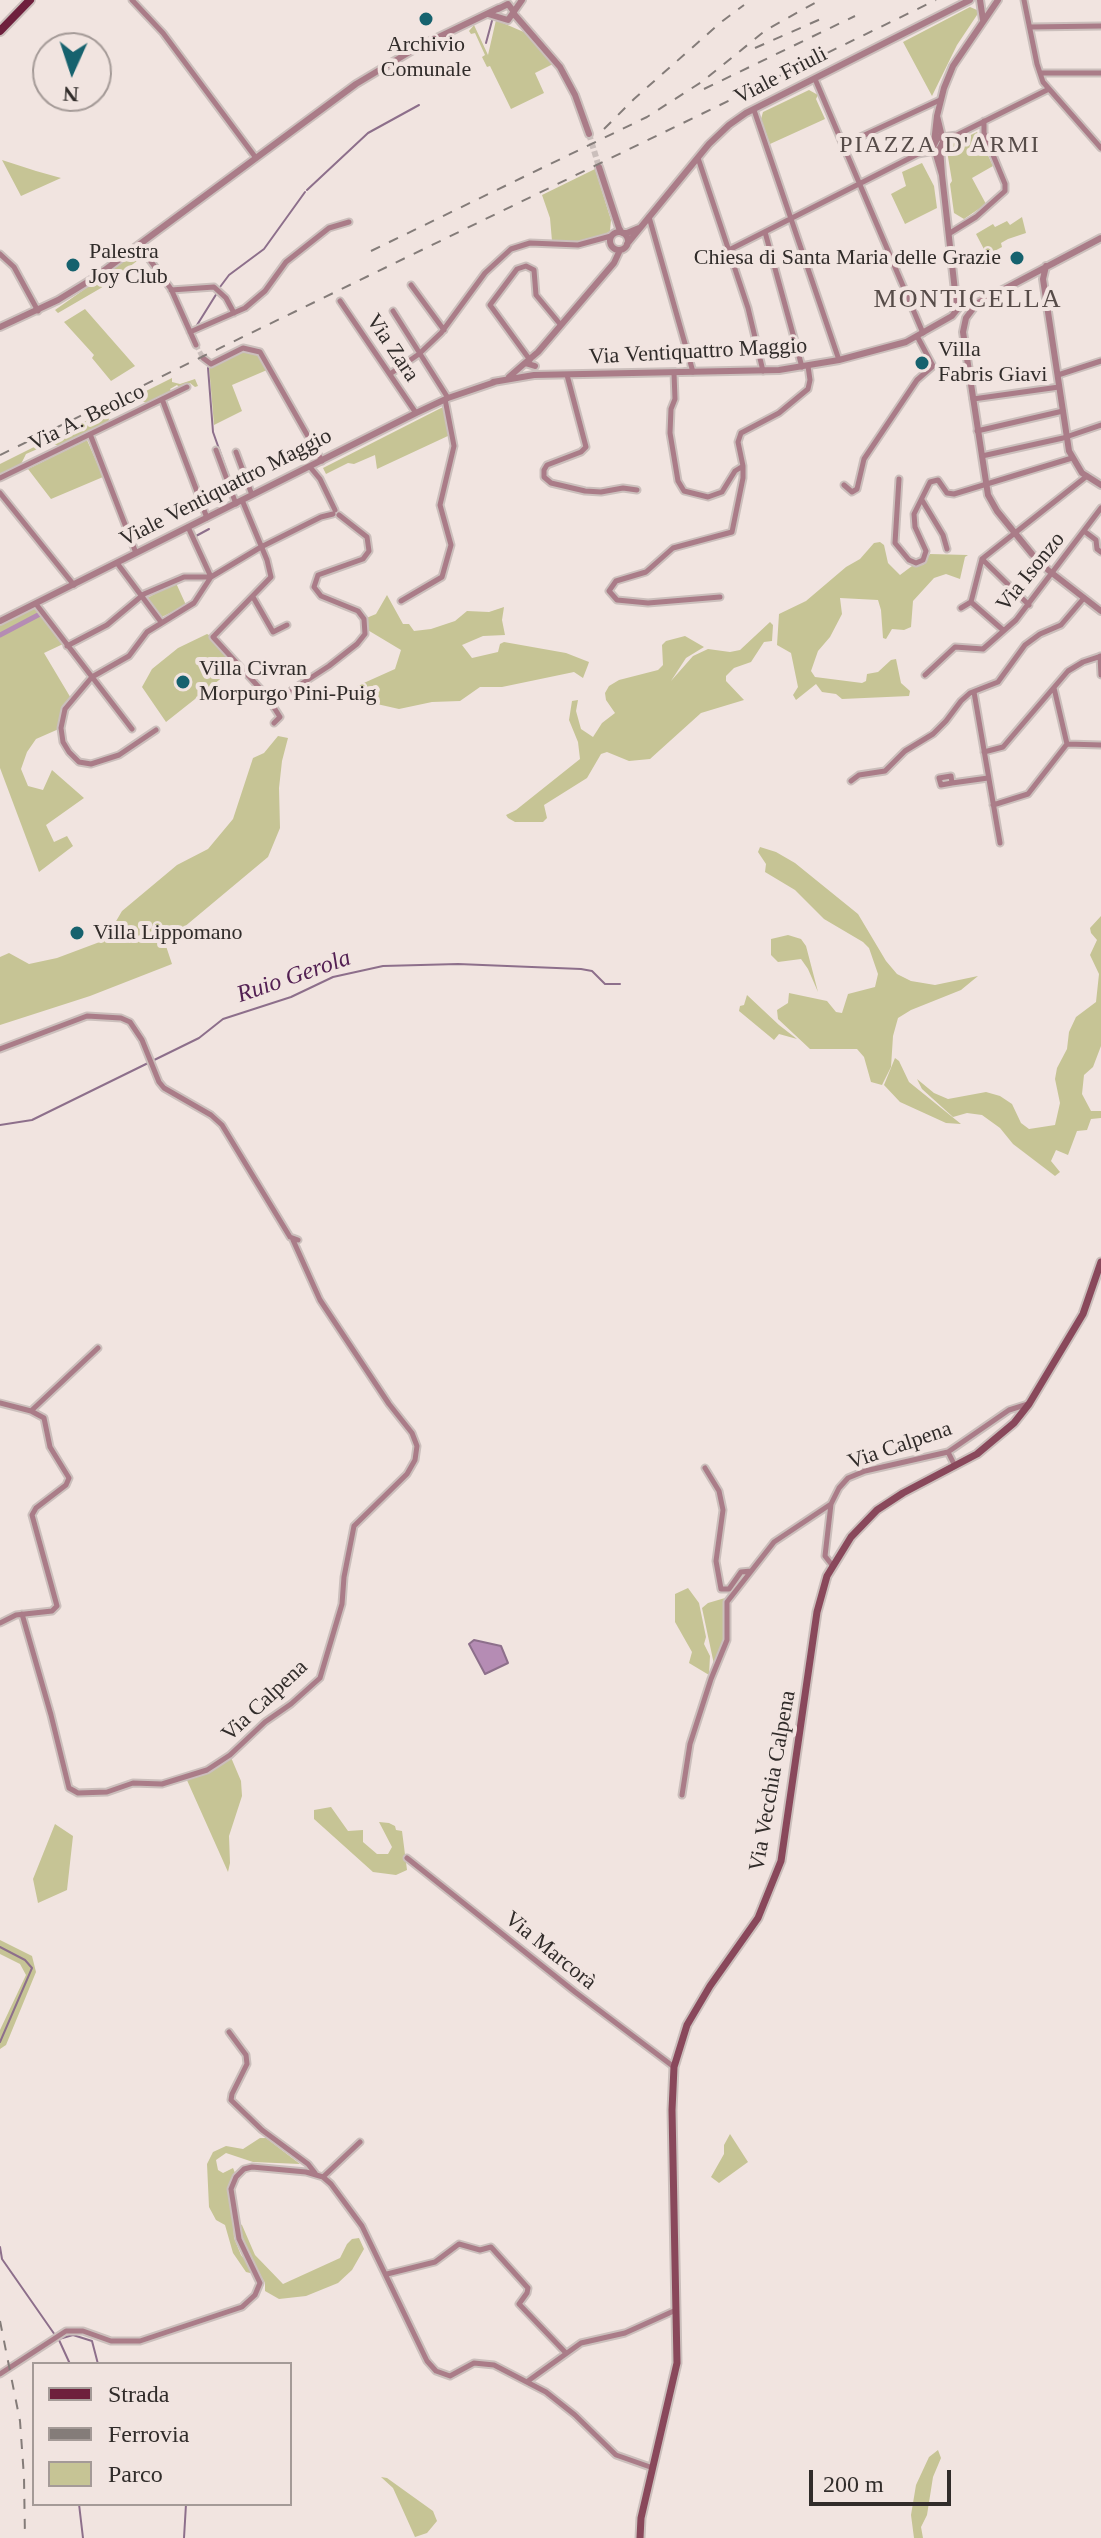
<!DOCTYPE html>
<html>
<head>
<meta charset="utf-8">
<style>
  body { margin:0 }
  #map { position:relative; width:1101px; height:2538px; overflow:hidden; background:#f1e4e0; font-family:"Times New Roman",serif }
  canvas { display:block }
  .legend { position:absolute; left:32px; top:2362px; width:260px; height:144px; box-sizing:border-box; background:#f1e4e0; border:2px solid #a49a97; margin:0; padding:10px 14px; list-style:none; font-size:24px; color:#312c2a }
  .legend li { display:flex; align-items:center; gap:16px; height:40px }
  .legend b { width:40px; border:2px solid #a49a97 }
  .north { position:absolute; left:32px; top:32px; width:80px; height:80px; box-sizing:border-box; background:#f1e4e0; border:2px solid #a49a97; border-radius:50%; rotate:183deg; font-size:22px; font-weight:700; line-height:32px; text-align:center; color:#312c2a }
  .north::after { content:''; display:block; margin:auto; width:28px; height:36px; background:#16626e; clip-path:polygon(50% 0,100% 100%,50% 72%,0 100%) }
  .scale { position:absolute; left:809px; top:2470px; width:142px; height:36px; box-sizing:border-box; border:4px solid #312c2a; border-top:0; padding-left:10px; font-size:24px; line-height:28px; white-space:nowrap; color:#312c2a; -webkit-text-stroke:6px #f1e4e0; paint-order:stroke }
</style>
</head>
<body>
<div id="map">
<canvas width="1101" height="2538"></canvas>
<ul class="legend">
<li><b style="height:10px;background:#6e203d"></b>Strada</li>
<li><b style="height:10px;background:#847c79"></b>Ferrovia</li>
<li><b style="height:22px;background:#c6c495"></b>Parco</li>
</ul>
<div class="north">N</div>
<div class="scale">200 m</div>
</div>
<script>
const ctx = document.querySelector('canvas').getContext('2d');
ctx.lineJoin = 'round';
function paint(path, color) {
  ctx.fillStyle = color;
  ctx.fill(path, 'evenodd');
}
function shape(rows) {
  const path = new Path2D();
  for (const r of rows) {
    if (r.length === 3) {
      path.moveTo(r[0] + r[2], r[1]);
      path.arc(r[0], r[1], r[2], 0, 2 * Math.PI);
      continue;
    }
    path.moveTo(r[0], r[1]);
    for (let i = 2; i < r.length; i += 2) path.lineTo(r[i], r[i + 1]);
  }
  return path;
}
function trace(path, color, width, dash) {
  ctx.strokeStyle = color;
  ctx.lineWidth = width;
  ctx.lineCap = dash ? 'butt' : 'round';
  ctx.setLineDash(dash || []);
  ctx.stroke(path);
}
function drawText(font, color, halo, rows, align = 'center') {
  ctx.font = font + ' "Times New Roman",serif';
  ctx.lineWidth = 8;
  ctx.setLineDash([]);
  ctx.textBaseline = 'middle';
  ctx.strokeStyle = halo;
  ctx.fillStyle = color;
  for (const [text, x, y, turn = 0] of rows) {
    ctx.save();
    ctx.translate(x, y);
    ctx.rotate((+turn || 0) * Math.PI / 180);
    ctx.textAlign = isNaN(turn) ? turn : align;
    if (halo) ctx.strokeText(text, 0, 0);
    ctx.fillText(text, 0, 0);
    ctx.restore();
  }
}
paint(shape([
  [970,7,977,10,977,15,957,45,932,96,903,42],
  [496,20,526,33,553,64,535,73,544,93,511,109,490,66,487,67,482,57,485,55,475,33,471,34,469,31,474,25,488,55],
  [809,90,818,95,816,99,825,119,770,144,761,119,763,112],
  [977,132,993,166,972,178,986,204,964,219,954,213,950,184,952,181,947,151,950,145],
  [2,160,36,171,61,178,21,196],
  [922,163,934,186,937,208,905,224,891,194,906,186,902,172],
  [595,169,611,220,610,231,603,236,582,241,552,241,550,218,542,195],
  [1022,217,1026,233,1008,239,1001,243,1002,247,987,255,976,234,993,224,995,227,1007,221,1010,225],
  [136,253,141,258,101,288,58,313,55,310],
  [85,309,135,366,111,381,92,358,94,355,64,322],
  [246,351,258,355,267,370,232,385,242,411,214,425,209,366],
  [172,378,172,382,180,384,195,379,198,386,195,387,190,383,179,387,177,385,170,389,172,392,147,403,138,400,111,413,108,422,59,446,51,443,26,454,21,464,0,475,0,464],
  [443,407,450,435,377,469,375,455,354,464,348,463,326,474,323,468],
  [87,440,103,477,51,499,28,469],
  [880,542,884,545,888,563,900,575,912,566,923,565,930,554,968,555,965,557,960,579,946,574,934,578,913,601,911,627,904,630,892,629,886,639,883,638,881,610,878,600,840,598,842,614,830,637,818,651,811,671,815,677,862,683,866,681,867,674,878,672,891,660,896,659,901,683,910,691,909,696,842,699,836,694,822,692,816,684,796,700,793,695,798,687,791,653,777,645,779,614,806,601,846,567,860,559,874,543],
  [176,583,186,605,162,617,147,598],
  [387,595,403,624,409,624,414,631,431,629,455,621,467,611,489,612,504,607,502,620,505,635,483,636,462,645,472,658,498,652,500,644,504,642,566,653,589,662,588,665,583,678,574,672,502,687,480,687,460,701,432,702,399,709,337,695,395,669,401,650,366,629,364,619,376,614],
  [36,604,63,644,44,653,72,700,65,709,61,728,36,739,27,752,21,769,28,786,43,790,52,770,84,798,46,825,54,842,67,836,73,846,39,872,0,768,0,621],
  [770,622,773,625,772,641,764,642,751,662,734,668,726,676,726,681,744,700,701,713,650,759,629,761,607,752,601,754,587,778,544,805,547,818,543,822,515,822,508,818,506,815,516,810,580,759,578,742,569,720,572,701,578,700,576,711,581,729,593,737,602,723,615,713,606,700,605,693,609,686,619,680,658,670,663,665,662,645,666,641,685,636,704,647,686,658,671,681,693,656,708,649,730,652,740,650],
  [207,634,213,637,238,665,166,722,142,687,152,669,178,648],
  [278,736,288,738,282,761,279,788,280,828,268,857,165,943,172,964,90,996,0,1025,0,957,9,953,29,964,57,958,105,940,122,911,177,865,208,849,233,819,253,758,264,753],
  [760,847,776,852,795,863,858,914,886,961,897,974,911,981,935,985,978,976,961,990,911,1010,898,1018,893,1036,891,1067,882,1085,871,1082,864,1057,857,1049,810,1049,778,1019,777,1010,788,1003,789,993,827,1001,836,1012,842,1013,848,994,875,987,878,974,869,948,863,942,824,919,795,890,765,872,766,864,758,852],
  [1101,916,1101,1046,1093,1067,1084,1075,1082,1094,1091,1111,1101,1111,1101,1118,1091,1119,1087,1130,1077,1131,1068,1155,1056,1150,1051,1161,1060,1172,1055,1176,1013,1144,1000,1128,982,1115,967,1113,953,1117,922,1089,917,1079,934,1093,948,1099,986,1092,1000,1096,1012,1104,1021,1123,1029,1129,1055,1125,1060,1103,1055,1079,1057,1068,1067,1049,1069,1032,1076,1017,1096,1002,1099,974,1090,955,1097,940,1091,933,1090,928],
  [788,935,801,939,806,946,818,992,808,969,801,959,778,962,771,955,771,939],
  [747,995,779,1025,797,1039,779,1034,774,1040,739,1011,740,1006,744,1005],
  [895,1058,899,1061,909,1082,961,1124,946,1123,900,1102,884,1085],
  [746,1575,728,1600,728,1630,715,1669,702,1608,708,1603,725,1598],
  [688,1588,699,1603,706,1637,704,1644,710,1656,709,1675,689,1663,692,1652,675,1622,675,1594],
  [230,1755,241,1781,242,1796,229,1836,230,1863,228,1872,186,1778],
  [331,1807,348,1831,363,1830,363,1842,377,1854,388,1854,392,1847,379,1822,389,1823,395,1826,396,1830,402,1831,407,1870,396,1875,373,1872,314,1819,314,1810],
  [55,1824,73,1836,67,1890,38,1903,33,1879],
  [0,1940,32,1956,36,1972,6,2045,0,2049,0,2030,26,1975,20,1964,0,1954],
  [730,2134,748,2162,719,2183,711,2177,724,2154,724,2145],
  [260,2138,266,2138,300,2164,253,2162,226,2153,216,2160,218,2170,223,2173,233,2168,235,2173,231,2182,234,2238,241,2255,252,2269,250,2273,246,2272,233,2253,225,2225,216,2220,209,2207,207,2164,213,2152,226,2146,243,2149],
  [240,2224,242,2225,255,2255,283,2284,340,2258,347,2244,352,2239,359,2238,364,2249,352,2270,338,2283,306,2296,279,2299,265,2291,265,2283,245,2247],
  [938,2450,941,2458,933,2477,927,2515,921,2527,923,2538,914,2538,911,2515,916,2485,929,2457],
  [381,2477,387,2478,433,2511,437,2521,427,2533,415,2537,393,2488]
]), '#c6c495');
const water = shape([
  [474,1640,501,1646,508,1663,485,1674,469,1644,474,1640]
]);
paint(water, '#b58cb4');
trace(water, '#8d6f8b', 2);
trace(shape([
  [486,43,493,17],
  [307,190,368,133,419,105],
  [220,287,229,275,264,249,305,192],
  [197,325,217,293],
  [208,368,213,432,233,488],
  [196,536,209,529],
  [0,1125,32,1120,199,1038,223,1019,291,997,333,977,383,966,458,964,581,969,592,971,605,984,620,984],
  [0,1947,25,1960,32,1968,0,2042],
  [0,2247,2,2259,55,2335],
  [59,2339,73,2335,92,2341,98,2364],
  [59,2340,70,2364],
  [79,2504,83,2538],
  [184,2538,186,2504]
]), '#8d6f8b', 2);
trace(shape([
  [0,635,40,614]
]), '#b58cb4', 5);
trace(shape([
  [196,345,203,358]
]), '#cbbfbc', 5, [5, 2.5]);
trace(shape([
  [589,134,599,167]
]), '#cbbfbc', 6, [6, 3]);
const minor = shape([
  [132,0,163,33,256,158],
  [1024,0,1037,64,1043,82,1101,148],
  [1030,27,1101,26],
  [1040,73,1101,73],
  [815,79,923,333],
  [754,110,839,360],
  [957,135,1049,89],
  [942,137,957,135,943,144],
  [843,145,940,100],
  [933,145,918,154,934,151],
  [698,158,748,308,763,371],
  [649,217,693,372],
  [765,232,802,367],
  [950,233,976,217,1005,191,1005,184,984,133,984,121],
  [139,245,171,289,196,345],
  [729,250,918,154],
  [0,254,14,267,38,311],
  [411,285,444,330],
  [171,290,214,287,226,298,234,313],
  [340,301,416,413],
  [393,311,448,398],
  [190,332,245,308,265,291,286,262,329,228,349,222],
  [203,358,211,364,243,348,260,352,322,461],
  [530,360,490,305,517,269,526,266,534,270,536,295,560,324],
  [674,373,675,399,671,409,670,433,678,481,684,491,708,497,722,492,735,471,743,466,738,442,741,433,779,413,808,389,810,380,808,366],
  [390,374,419,354,441,333,485,273,511,249,530,243,578,245,611,236],
  [567,375,586,447,581,452,547,465,544,470,544,477,551,483,585,491,601,492,623,488,637,490],
  [1058,375,1101,361],
  [162,399,207,518],
  [973,399,1059,387],
  [977,431,1063,411],
  [90,434,136,553],
  [216,450,236,504],
  [236,452,252,495],
  [982,456,1063,438,1101,425],
  [310,467,320,479,335,510],
  [0,478,187,387],
  [899,479,895,543,909,560,916,563,923,560,926,551,915,527,914,514,930,482,938,480,947,493,954,494,1072,458],
  [844,485,852,492,857,489,864,459,917,380,933,366,917,336],
  [0,493,74,585],
  [242,500,267,560,271,577,213,637,266,695,280,717,274,723],
  [922,500,943,535,947,549],
  [188,527,211,577],
  [1084,531,1096,540,1097,549,1101,552],
  [982,559,1029,605],
  [117,563,161,622],
  [253,597,273,632,287,625],
  [720,597,648,603,617,600,609,591,616,581,646,572,673,548,732,532,743,478,743,466],
  [401,601,442,577,451,545,440,505,454,446,445,399],
  [971,602,1003,630],
  [36,604,132,729],
  [961,608,971,602,982,559,1087,476],
  [67,646,107,625,144,594,184,577,211,577],
  [1100,656,1101,675],
  [925,675,955,647,983,649,1016,620,1101,508],
  [1054,688,1067,744],
  [292,690,329,666,357,644,365,634,364,619,358,611,321,596,314,587,318,575,363,559,369,551,367,537,339,515],
  [974,692,1000,843],
  [156,730,119,755,91,764,79,762,69,752,63,742,61,728,65,709,92,677,129,656,147,632,194,603,211,577,261,547,321,517,333,514],
  [984,752,1003,747,1068,671,1083,662,1101,656],
  [851,781,859,775,885,771,905,751,933,734,946,721,961,701,970,693,998,682,1025,645,1040,634,1061,625,1084,598],
  [952,783,941,785,939,778,951,776,952,783,988,778],
  [993,805,1028,794,1067,744,1101,745],
  [0,1049,87,1016,121,1018,130,1022,142,1040,159,1082,164,1088,211,1115,222,1125,290,1237,298,1240],
  [0,1403,31,1411,44,1418,50,1447,69,1478,66,1485,36,1508,32,1515,57,1606,52,1611,16,1615,0,1623],
  [31,1411,98,1348],
  [948,1452,955,1466],
  [705,1468,719,1491,723,1510,716,1561,721,1589,729,1589,741,1572,751,1571],
  [832,1565,825,1556,831,1504,839,1488,848,1478,865,1471,948,1452,1009,1410,1028,1404],
  [22,1614,51,1715,69,1788,78,1793,107,1792,133,1783,162,1784,207,1770,230,1755,265,1722,291,1704,320,1678,342,1604,344,1577,354,1526,407,1474,415,1460,417,1446,412,1433,389,1404,320,1300,293,1240],
  [682,1795,690,1744,711,1679,727,1640,727,1602,774,1542,831,1504],
  [407,1858,575,1992,674,2067],
  [229,2032,246,2055,247,2064,232,2094,231,2100,262,2130,308,2164,315,2173],
  [323,2177,360,2142],
  [387,2274,435,2262,459,2244,480,2250,491,2247,528,2288,527,2293,519,2304,565,2352],
  [0,2374,66,2331,83,2331,111,2341,140,2341,242,2307,255,2295,260,2283,239,2239,231,2189,236,2177,244,2169,252,2167,306,2172,323,2177,331,2184,362,2226,427,2361,436,2371,450,2376,474,2363,494,2365,546,2392,575,2415,616,2455,653,2468],
  [528,2381,581,2343,625,2333,676,2310]
]);
const tertiary = shape([
  [980,0,983,20],
  [498,9,508,4,514,12],
  [488,14,508,20,522,0],
  [514,14,560,67,575,95,589,134],
  [937,116,944,88,953,66,998,0],
  [938,137,942,137,943,142,939,150,935,151,933,147,938,137],
  [934,143,937,116,942,137],
  [935,151,942,175,940,148],
  [599,167,619,228,622,233,627,233,639,228],
  [942,175,957,309],
  [619,241,9],
  [627,244,709,144,729,125,746,113,970,0],
  [1046,266,1043,279,1069,451,1082,473,1101,485],
  [975,306,966,318,963,332,988,495,997,511,1032,554,1048,570,1101,611],
  [0,327,58,300,94,278,356,84,418,47,499,8],
  [525,363,538,352,614,263,620,250],
  [509,377,525,363,535,366],
  [493,382,534,375,779,370,839,360,906,342,952,316,960,306,978,303,1101,238],
  [0,621,416,413,448,398,495,382]
]);
const secondary = shape([
  [640,2538,641,2518,677,2363,672,2110,674,2067,687,2025,710,1986,758,1918,781,1861,817,1612,827,1576,851,1537,877,1510,903,1493,977,1454,1014,1423,1029,1404,1083,1314,1101,1262]
]);
const primary = shape([
  [0,31,30,0]
]);
trace(minor, '#cbbfbc', 9);
trace(tertiary, '#cbbfbc', 10);
trace(secondary, '#cbbfbc', 11);
trace(primary, '#cbbfbc', 12);
trace(minor, '#aa7c88', 5);
trace(tertiary, '#aa7c88', 6);
trace(secondary, '#89485b', 7);
trace(primary, '#6e203d', 8);
trace(shape([
  [755,48,823,18],
  [704,89,855,16],
  [604,129,634,99,720,23,744,5],
  [371,251,647,117,703,81,766,30,820,0],
  [0,455,936,0],
  [0,2321,20,2421,24,2477,25,2538]
]), '#847c79', 2, [10, 10]);
for (const [x, y, r, color] of [
  [426,19,8,"#16626e"],
  [1017,258,8,"#16626e"],
  [73,265,8,"#16626e"],
  [922,363,8,"#16626e"],
  [183,682,8,"#16626e"],
  [77,933,8,"#16626e"]
]) {
  const dot = new Path2D();
  dot.arc(x, y, r, 0, 2 * Math.PI);
  ctx.fillStyle = color;
  ctx.fill(dot);
  trace(dot, '#f1e4e0', 3);
}
drawText('22px', '#312c2a', '#f1e4e0', [
  ["Archivio",426,45,"center"],
  ["Comunale",426,70,"center"],
  ["Palestra",89,252],
  ["Joy Club",89,277],
  ["Chiesa di Santa Maria delle Grazie",1001,258,"right"],
  ["Villa",938,350],
  ["Fabris Giavi",938,375],
  ["Villa Civran",199,669],
  ["Morpurgo Pini-Puig",199,694],
  ["Villa Lippomano",93,933]
], 'left');
drawText('22px', '#312c2a', '#f1e4e0', [
  ["Viale Friuli",781,76,-27],
  ["Via Zara",392,348,56],
  ["Via Ventiquattro Maggio",698,352,-3],
  ["Via A. Beolco",87,418,-26],
  ["Viale Ventiquattro Maggio",226,488,-27],
  ["Via Isonzo",1031,572,-51],
  ["Via Calpena",900,1446,-19],
  ["Via Calpena",265,1701,-43],
  ["Via Vecchia Calpena",773,1781,-80],
  ["Via Marcorà",550,1951,39]
]);
ctx.letterSpacing = '2px';
drawText('24px', '#574c49', '#f1e4e0', [
  ["PIAZZA D'ARMI",940,146]
]);
ctx.letterSpacing = '0px';
drawText('italic 24px', '#532053', '#f1e4e0', [
  ["Ruio Gerola",294,977,-19]
]);
ctx.letterSpacing = '2px';
drawText('26px', '#574c49', '#f1e4e0', [
  ["MONTICELLA",968,300]
]);
ctx.letterSpacing = '0px';
</script>
</body>
</html>
